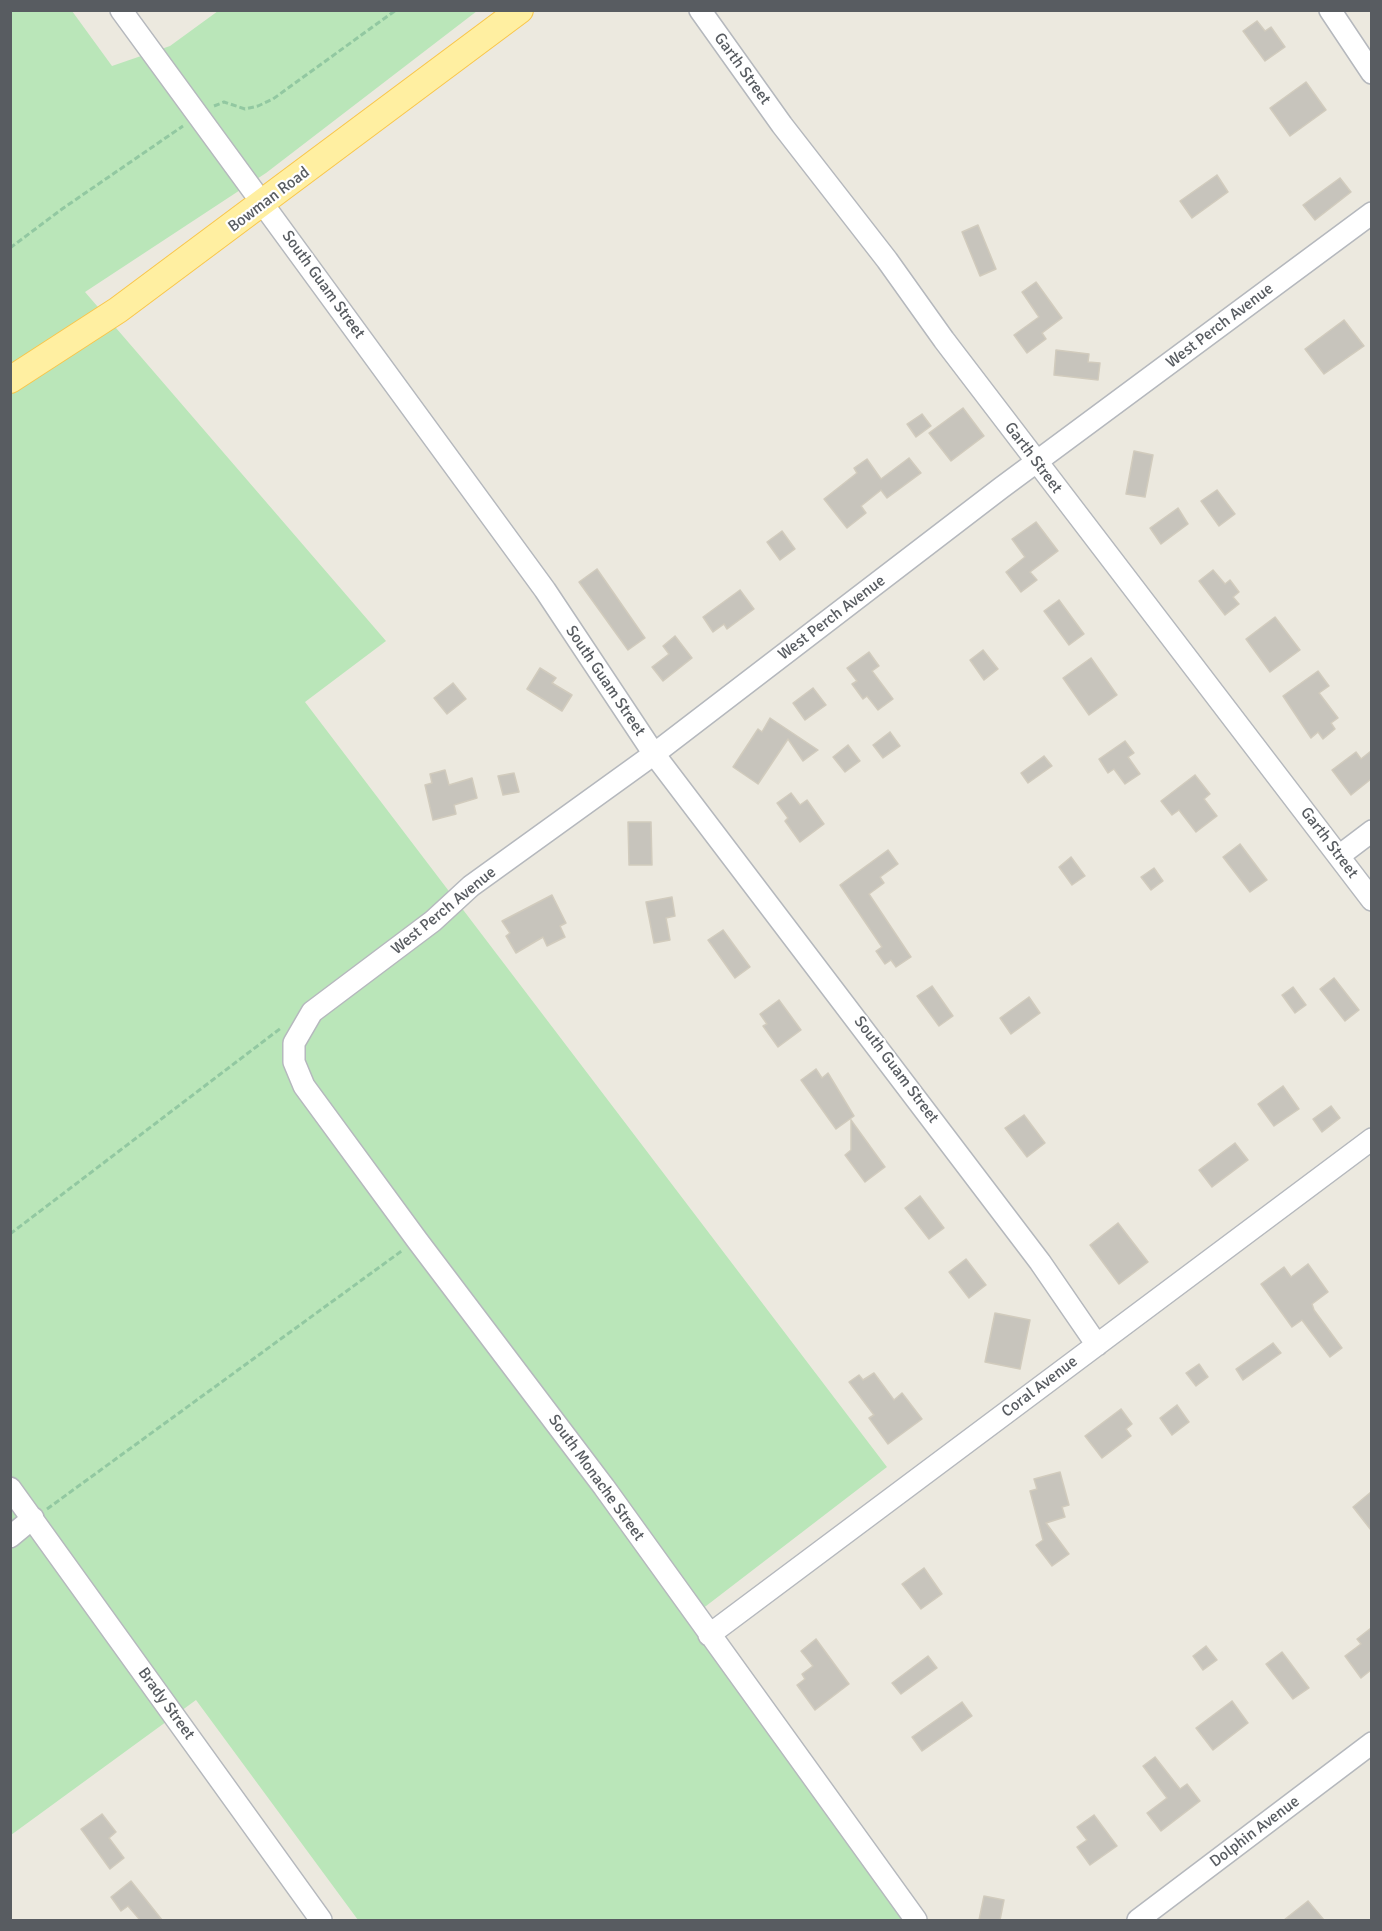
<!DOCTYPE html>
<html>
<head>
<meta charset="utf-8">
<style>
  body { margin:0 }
  #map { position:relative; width:1382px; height:1931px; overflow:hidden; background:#ece9df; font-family:Signika,sans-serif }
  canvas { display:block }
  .frame { position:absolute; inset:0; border:12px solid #585c61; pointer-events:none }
</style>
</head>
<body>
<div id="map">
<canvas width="1382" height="1931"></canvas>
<div class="frame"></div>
</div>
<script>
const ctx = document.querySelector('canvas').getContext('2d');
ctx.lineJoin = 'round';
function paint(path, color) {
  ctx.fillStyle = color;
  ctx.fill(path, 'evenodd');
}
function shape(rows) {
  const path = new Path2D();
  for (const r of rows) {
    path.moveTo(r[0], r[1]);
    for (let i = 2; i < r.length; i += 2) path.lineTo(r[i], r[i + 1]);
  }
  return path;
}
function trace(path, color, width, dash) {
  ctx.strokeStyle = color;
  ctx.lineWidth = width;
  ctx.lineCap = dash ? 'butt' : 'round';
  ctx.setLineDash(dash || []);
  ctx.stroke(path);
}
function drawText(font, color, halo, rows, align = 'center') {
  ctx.font = font + ' Signika,sans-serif';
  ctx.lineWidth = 4.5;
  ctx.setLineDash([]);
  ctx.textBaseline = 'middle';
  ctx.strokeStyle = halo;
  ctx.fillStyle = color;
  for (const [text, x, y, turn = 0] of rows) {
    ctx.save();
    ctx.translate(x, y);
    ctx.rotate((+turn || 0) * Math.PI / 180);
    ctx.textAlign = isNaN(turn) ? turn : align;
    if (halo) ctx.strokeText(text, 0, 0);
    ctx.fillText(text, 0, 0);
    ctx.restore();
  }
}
paint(shape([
  [11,11,72,11,112,66,170,46,218,11,477,11,266,173,85,292,386,641,305,702,887,1467,693,1616,925,1920,358,1920,196,1700,11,1835]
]), '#bae6b9');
const building = shape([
  [1257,21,1265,31,1271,27,1285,47,1265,61,1243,31,1257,21],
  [1306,82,1326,110,1290,136,1270,108,1306,82],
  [1217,175,1228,192,1192,218,1180,201,1217,175],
  [1340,178,1351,192,1315,220,1303,205,1340,178],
  [978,225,996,269,980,276,962,232,978,225],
  [1036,282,1062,318,1042,333,1046,339,1027,353,1014,335,1039,317,1022,292,1036,282],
  [1344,320,1364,346,1324,374,1305,349,1344,320],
  [1056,350,1089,354,1088,362,1100,363,1098,380,1054,375,1056,350],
  [963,408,984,436,951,461,929,433,963,408],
  [922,414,931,426,916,437,907,424,922,414],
  [1134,451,1153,455,1145,497,1126,494,1134,451],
  [909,458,921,473,887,498,881,490,861,506,866,513,847,528,824,499,857,473,854,468,867,459,881,479,909,458],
  [1217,490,1235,514,1219,526,1201,501,1217,490],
  [1178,508,1188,524,1161,544,1150,528,1178,508],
  [1036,522,1058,551,1030,572,1037,580,1021,592,1006,572,1025,557,1012,539,1036,522],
  [782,531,795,549,780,560,767,542,782,531],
  [597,569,645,638,628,650,579,582,597,569],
  [1213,570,1225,584,1230,580,1239,592,1233,597,1239,604,1225,615,1199,581,1213,570],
  [740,590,754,609,727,629,724,624,713,632,703,617,740,590],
  [1059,600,1084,634,1069,645,1044,611,1059,600],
  [1275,617,1300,650,1270,672,1246,639,1275,617],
  [675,636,692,658,663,681,652,667,669,654,663,646,675,636],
  [983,650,998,669,984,680,970,660,983,650],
  [869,652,879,666,872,671,893,699,878,710,867,696,863,699,852,684,857,681,847,668,869,652],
  [1091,658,1117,695,1089,715,1063,678,1091,658],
  [540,668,556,678,552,683,572,695,562,711,527,689,540,668],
  [1318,671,1329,686,1319,693,1338,718,1331,723,1335,729,1323,739,1318,732,1311,738,1283,696,1318,671],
  [453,683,466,699,447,714,434,698,453,683],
  [813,688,826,705,805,720,793,703,813,688],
  [770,718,818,750,803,761,788,739,758,784,733,767,758,729,762,732,770,718],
  [890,732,900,746,883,758,873,745,890,732],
  [1125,741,1134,753,1128,757,1140,774,1125,784,1114,769,1108,773,1099,759,1125,741],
  [848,745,860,761,845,772,833,757,848,745],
  [1371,751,1371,779,1351,795,1332,770,1356,752,1361,759,1371,751],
  [1044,756,1052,766,1028,783,1021,773,1044,756],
  [445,770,449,785,472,778,477,798,454,805,456,814,433,820,425,785,432,783,430,774,445,770],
  [514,773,519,792,503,795,498,776,514,773],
  [1195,775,1210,794,1204,799,1217,816,1196,832,1179,810,1172,815,1161,801,1195,775],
  [791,793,800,805,807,800,824,824,800,842,785,821,788,818,777,803,791,793],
  [628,822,651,822,652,865,629,865,628,822],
  [1240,844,1267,880,1250,892,1223,857,1240,844],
  [888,850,898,864,880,877,884,883,869,894,911,957,896,967,891,960,885,964,876,951,882,947,840,885,888,850],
  [1071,857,1085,876,1072,885,1059,867,1071,857],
  [1154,868,1163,881,1151,890,1141,877,1154,868],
  [552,895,566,923,560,926,565,937,547,946,543,937,516,953,506,936,510,933,502,921,552,895],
  [672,897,675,916,666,918,670,940,654,943,646,902,672,897],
  [723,930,750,967,735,978,708,940,723,930],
  [1334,978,1359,1010,1345,1021,1320,989,1334,978],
  [932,986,953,1016,939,1026,917,996,932,986],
  [1293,987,1306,1005,1295,1013,1282,995,1293,987],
  [1029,997,1040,1013,1011,1034,1000,1018,1029,997],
  [779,1000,801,1030,778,1047,763,1026,767,1024,760,1014,779,1000],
  [816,1069,822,1078,828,1073,854,1116,836,1129,801,1080,816,1069],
  [1283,1086,1299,1109,1274,1126,1258,1104,1283,1086],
  [1331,1106,1340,1118,1322,1132,1313,1119,1331,1106],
  [1024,1115,1045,1143,1027,1157,1005,1128,1024,1115],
  [851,1120,885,1167,865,1182,845,1155,851,1150,851,1120],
  [1235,1143,1248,1160,1212,1187,1199,1170,1235,1143],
  [920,1196,944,1228,929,1239,905,1208,920,1196],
  [1118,1223,1148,1262,1119,1284,1090,1245,1118,1223],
  [966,1259,986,1285,969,1298,949,1272,966,1259],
  [1308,1264,1328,1292,1312,1304,1314,1310,1342,1348,1330,1357,1302,1320,1292,1327,1261,1284,1284,1267,1291,1277,1308,1264],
  [995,1313,1030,1320,1020,1369,985,1362,995,1313],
  [1273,1343,1281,1353,1243,1380,1236,1369,1273,1343],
  [1199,1364,1208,1377,1196,1386,1186,1373,1199,1364],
  [874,1373,894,1400,902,1393,922,1419,888,1444,869,1418,874,1415,849,1382,859,1375,863,1380,874,1373],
  [1177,1405,1189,1422,1172,1435,1160,1418,1177,1405],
  [1121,1409,1132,1424,1126,1429,1131,1436,1102,1458,1085,1436,1121,1409],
  [1060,1472,1069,1505,1062,1507,1065,1517,1046,1523,1069,1554,1052,1566,1036,1545,1043,1540,1030,1491,1037,1489,1034,1479,1060,1472],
  [1371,1492,1371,1530,1353,1507,1371,1492],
  [924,1568,942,1594,921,1609,902,1584,924,1568],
  [1371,1628,1371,1670,1361,1678,1345,1656,1361,1644,1357,1639,1371,1628],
  [816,1639,849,1684,815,1710,797,1685,805,1679,802,1674,813,1666,801,1651,816,1639],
  [1206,1646,1217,1660,1203,1670,1193,1656,1206,1646],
  [1282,1652,1309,1688,1293,1699,1266,1664,1282,1652],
  [928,1656,937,1668,901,1694,892,1683,928,1656],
  [1232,1701,1248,1723,1213,1750,1196,1728,1232,1701],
  [962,1702,972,1716,922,1751,912,1737,962,1702],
  [1155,1757,1180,1789,1187,1784,1200,1801,1161,1831,1147,1813,1167,1798,1143,1766,1155,1757],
  [102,1814,116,1832,109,1838,124,1858,110,1869,81,1829,102,1814],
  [1094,1815,1117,1846,1090,1865,1077,1847,1087,1840,1077,1827,1094,1815],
  [131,1881,162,1920,140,1920,128,1906,121,1911,111,1897,131,1881],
  [984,1896,1004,1900,1000,1920,979,1920,984,1896],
  [1308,1901,1324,1920,1284,1920,1308,1901]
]);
paint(building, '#c7c4bc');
trace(building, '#d1cbbd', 1.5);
const minor = shape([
  [121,10,545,590,654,754,1040,1262,1097,1345],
  [700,10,782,125,887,260,944,340,1372,900],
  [1330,10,1372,73],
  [1339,856,1372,831],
  [10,1488,321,1920],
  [10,1537,33,1518],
  [709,1635,1372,1139],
  [916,1920,604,1487,417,1240,304,1086,294,1062,294,1043,312,1012,433,921,471,886,654,754,1001,488,1372,213],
  [1138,1920,1372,1743]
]);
const major = shape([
  [10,380,118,310,520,10]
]);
trace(minor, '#b5b8bd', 24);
trace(major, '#f9c64b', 28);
trace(shape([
  [214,106,224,102,245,109,258,106,273,99,396,10],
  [10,248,62,209,183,126],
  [10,1234,281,1028],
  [47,1509,403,1250]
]), '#92c8a1', 3, [6, 3]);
trace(minor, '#fff', 21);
trace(major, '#ffefa1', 26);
drawText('16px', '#585c61', '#fff', [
  ["Garth Street",742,69,54],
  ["Bowman Road",269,200,-37],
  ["South Guam Street",323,285,54],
  ["West Perch Avenue",1220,326,-37],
  ["Garth Street",1033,458,53],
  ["West Perch Avenue",832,618,-37],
  ["South Guam Street",605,681,56],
  ["Garth Street",1329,843,53],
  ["West Perch Avenue",444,911,-39],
  ["South Guam Street",896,1070,53],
  ["Coral Avenue",1040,1387,-37],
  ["South Monache Street",596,1478,54],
  ["Brady Street",166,1704,54],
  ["Dolphin Avenue",1255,1832,-37]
]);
</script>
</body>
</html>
